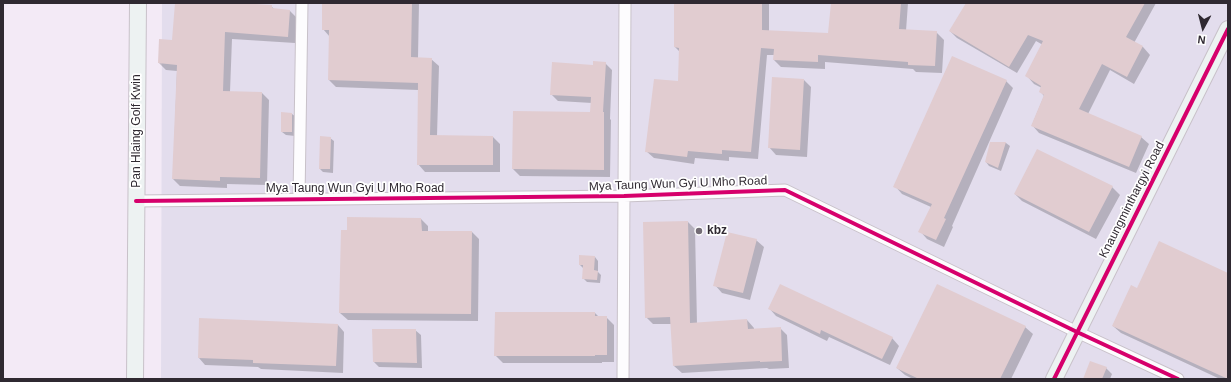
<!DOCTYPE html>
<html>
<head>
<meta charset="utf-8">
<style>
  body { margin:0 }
  #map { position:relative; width:1231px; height:382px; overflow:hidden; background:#f3eaf6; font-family:Arial,sans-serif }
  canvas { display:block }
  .frame { position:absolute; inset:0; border:4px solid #2f2931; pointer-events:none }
  .north { position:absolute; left:1183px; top:8px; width:40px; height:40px; -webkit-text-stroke:3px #fff; paint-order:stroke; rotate:187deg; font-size:11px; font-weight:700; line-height:16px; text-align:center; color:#2f2931 }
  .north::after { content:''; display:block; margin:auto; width:14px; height:18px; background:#2f2931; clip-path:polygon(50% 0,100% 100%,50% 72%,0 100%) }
</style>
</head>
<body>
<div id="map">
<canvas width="1231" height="382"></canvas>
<div class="frame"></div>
<div class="north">N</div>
</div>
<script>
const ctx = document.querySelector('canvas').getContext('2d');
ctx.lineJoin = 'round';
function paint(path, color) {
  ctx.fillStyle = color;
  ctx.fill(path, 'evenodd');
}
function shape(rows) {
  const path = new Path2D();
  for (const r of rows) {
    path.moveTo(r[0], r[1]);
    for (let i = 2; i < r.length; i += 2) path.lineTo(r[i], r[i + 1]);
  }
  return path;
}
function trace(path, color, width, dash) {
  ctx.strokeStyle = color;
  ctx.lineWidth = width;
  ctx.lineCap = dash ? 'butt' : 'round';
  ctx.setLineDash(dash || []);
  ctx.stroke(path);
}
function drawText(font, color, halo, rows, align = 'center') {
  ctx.font = font + ' Arial,sans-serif';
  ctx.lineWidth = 3.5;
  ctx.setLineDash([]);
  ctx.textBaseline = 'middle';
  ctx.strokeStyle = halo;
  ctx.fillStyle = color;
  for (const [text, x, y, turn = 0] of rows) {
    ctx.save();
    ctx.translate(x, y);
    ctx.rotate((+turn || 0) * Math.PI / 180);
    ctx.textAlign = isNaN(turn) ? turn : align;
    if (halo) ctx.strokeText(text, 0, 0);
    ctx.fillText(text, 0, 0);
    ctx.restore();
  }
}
paint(shape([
  [162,3,1228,3,1228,379,161,379]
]), '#e3dded');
paint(shape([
  [176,3,230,3,271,6,275,10,290,11,297,18,295,43,232,39,230,92,262,93,269,100,267,185,227,184,227,188,180,186,173,179,177,71,166,70,159,63,173,41],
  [323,3,419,3,418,58,431,59,439,66,437,136,493,137,500,144,500,172,425,172,418,164,418,90,336,87,329,80,330,37,323,29],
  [675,3,769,3,769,32,829,34,832,3,908,3,906,31,936,32,944,40,942,73,916,72,913,69,825,62,825,69,781,67,774,60,774,55,767,55,758,159,729,157,729,161,695,158,694,164,654,158,646,151,679,83,680,52,675,47],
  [967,3,1156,3,1134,43,1143,47,1150,55,1134,84,1110,70,1088,114,1141,137,1149,144,1136,173,1039,133,1032,125,1044,96,1040,91,1042,88,1034,84,1027,76,1043,45,1036,41,1017,73,957,38,950,31],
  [605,63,612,70,610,119,611,120,610,177,520,176,513,169,591,113,592,103,558,101,551,94,594,66],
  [804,80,811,87,807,157,776,155,769,147],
  [1006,81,1013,88,952,226,953,227,944,247,927,239,920,231,931,207,902,194,895,186],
  [292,114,296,117,295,136,286,135,282,132],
  [330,138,334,141,333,173,323,172,320,169],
  [991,143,1006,143,1010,146,1001,171,989,166,986,162],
  [1112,187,1120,195,1096,239,1022,201,1015,194],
  [348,218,421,219,428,226,428,232,472,232,479,239,478,321,348,320,340,313,348,231],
  [688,222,695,229,697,324,747,320,754,328,754,330,780,328,787,335,789,368,769,369,767,368,682,373,674,366,672,324,653,324,646,317],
  [756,240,764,247,750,300,722,293,715,285],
  [595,257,598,261,598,272,601,275,600,283,587,282,583,278,584,269,580,265],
  [1228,274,1228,379,1220,379,1121,333,1113,326],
  [769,308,892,338,899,346,890,365,829,337,827,341,776,316],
  [595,313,599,317,606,317,614,325,614,362,602,362,602,363,503,363,495,355],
  [338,325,344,332,343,373,261,369,258,367,205,365,199,358],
  [1025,327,1033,334,1011,379,913,379,905,375,897,368],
  [415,330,421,335,422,368,379,367,374,362],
  [1106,368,1112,374,1110,379,1084,379]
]), '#0003');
paint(shape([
  [175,3,239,3,272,5,272,8,290,10,288,37,225,32,223,91,262,92,260,178,220,177,220,181,172,179,177,65,158,63,159,39,172,40],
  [322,3,412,3,411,57,432,58,430,135,493,136,493,165,417,165,418,83,328,80,329,30,322,30],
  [674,3,762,3,762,30,828,33,831,3,901,3,899,29,937,31,935,66,908,65,908,62,818,55,818,62,773,60,774,49,761,48,751,152,722,150,722,154,688,151,687,157,645,152,654,79,678,81,679,48,674,47],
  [966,3,1145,3,1126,37,1143,46,1127,77,1102,64,1079,109,1142,136,1129,167,1031,126,1044,95,1039,92,1041,86,1025,76,1043,41,1028,35,1009,67,949,31],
  [952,56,1007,80,944,218,946,219,936,240,918,232,932,204,893,187],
  [593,61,606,62,603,112,604,112,604,170,512,169,513,111,590,112,591,97,550,95,552,62,593,65],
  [772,77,804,79,800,150,768,148],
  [281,112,292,113,292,132,281,132],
  [320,136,331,137,330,169,319,169],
  [990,142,1006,142,998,168,985,162],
  [1037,149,1113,186,1089,232,1014,194],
  [347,217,421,218,422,231,472,231,471,314,339,313,341,230,347,230],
  [688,221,690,323,747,319,748,329,781,327,782,361,760,362,760,361,673,366,670,317,645,318,643,222],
  [727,232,757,239,743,293,713,286],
  [1159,241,1228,273,1228,379,1112,326,1131,285,1137,288],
  [579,255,595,256,594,270,598,271,597,280,582,279,583,265,579,265],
  [780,284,893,337,882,359,821,330,820,334,768,309],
  [937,284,1026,326,1000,379,919,379,896,368],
  [495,312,595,312,595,316,607,316,607,355,595,355,595,356,494,356],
  [199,318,338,324,336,366,253,363,253,360,198,358],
  [372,329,416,329,417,363,373,362],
  [1090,361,1107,367,1102,379,1083,379]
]), '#e1ccd0');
const street = shape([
  [299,199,302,3],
  [136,201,624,196,785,190,1077,332,1178,379],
  [623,379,625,3]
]);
const secondary = shape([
  [135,379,138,3],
  [1054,379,1228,29]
]);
trace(street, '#c8c1c9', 13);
trace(secondary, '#c8c1c9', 18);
trace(street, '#fdfcfe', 11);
trace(secondary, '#edf2f2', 16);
trace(shape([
  [136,201,624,196,785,190,1077,332,1178,379],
  [1054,379,1228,29]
]), '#d6006c', 4);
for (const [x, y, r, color] of [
  [699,231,4,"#746d76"]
]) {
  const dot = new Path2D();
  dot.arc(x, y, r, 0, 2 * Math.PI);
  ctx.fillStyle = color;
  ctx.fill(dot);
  trace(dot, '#fff', 1.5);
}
drawText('12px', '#2f2931', '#fff', [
  ["Pan Hlaing Golf Kwin",137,131,-90],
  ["Mya Taung Wun Gyi U Mho Road",678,184,-2],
  ["Mya Taung Wun Gyi U Mho Road",355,189],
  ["Knaungminthargyi Road",1132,200,-63]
]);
drawText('bold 12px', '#2f2931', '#fff', [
  ["kbz",707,231]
], 'left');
</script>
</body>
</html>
